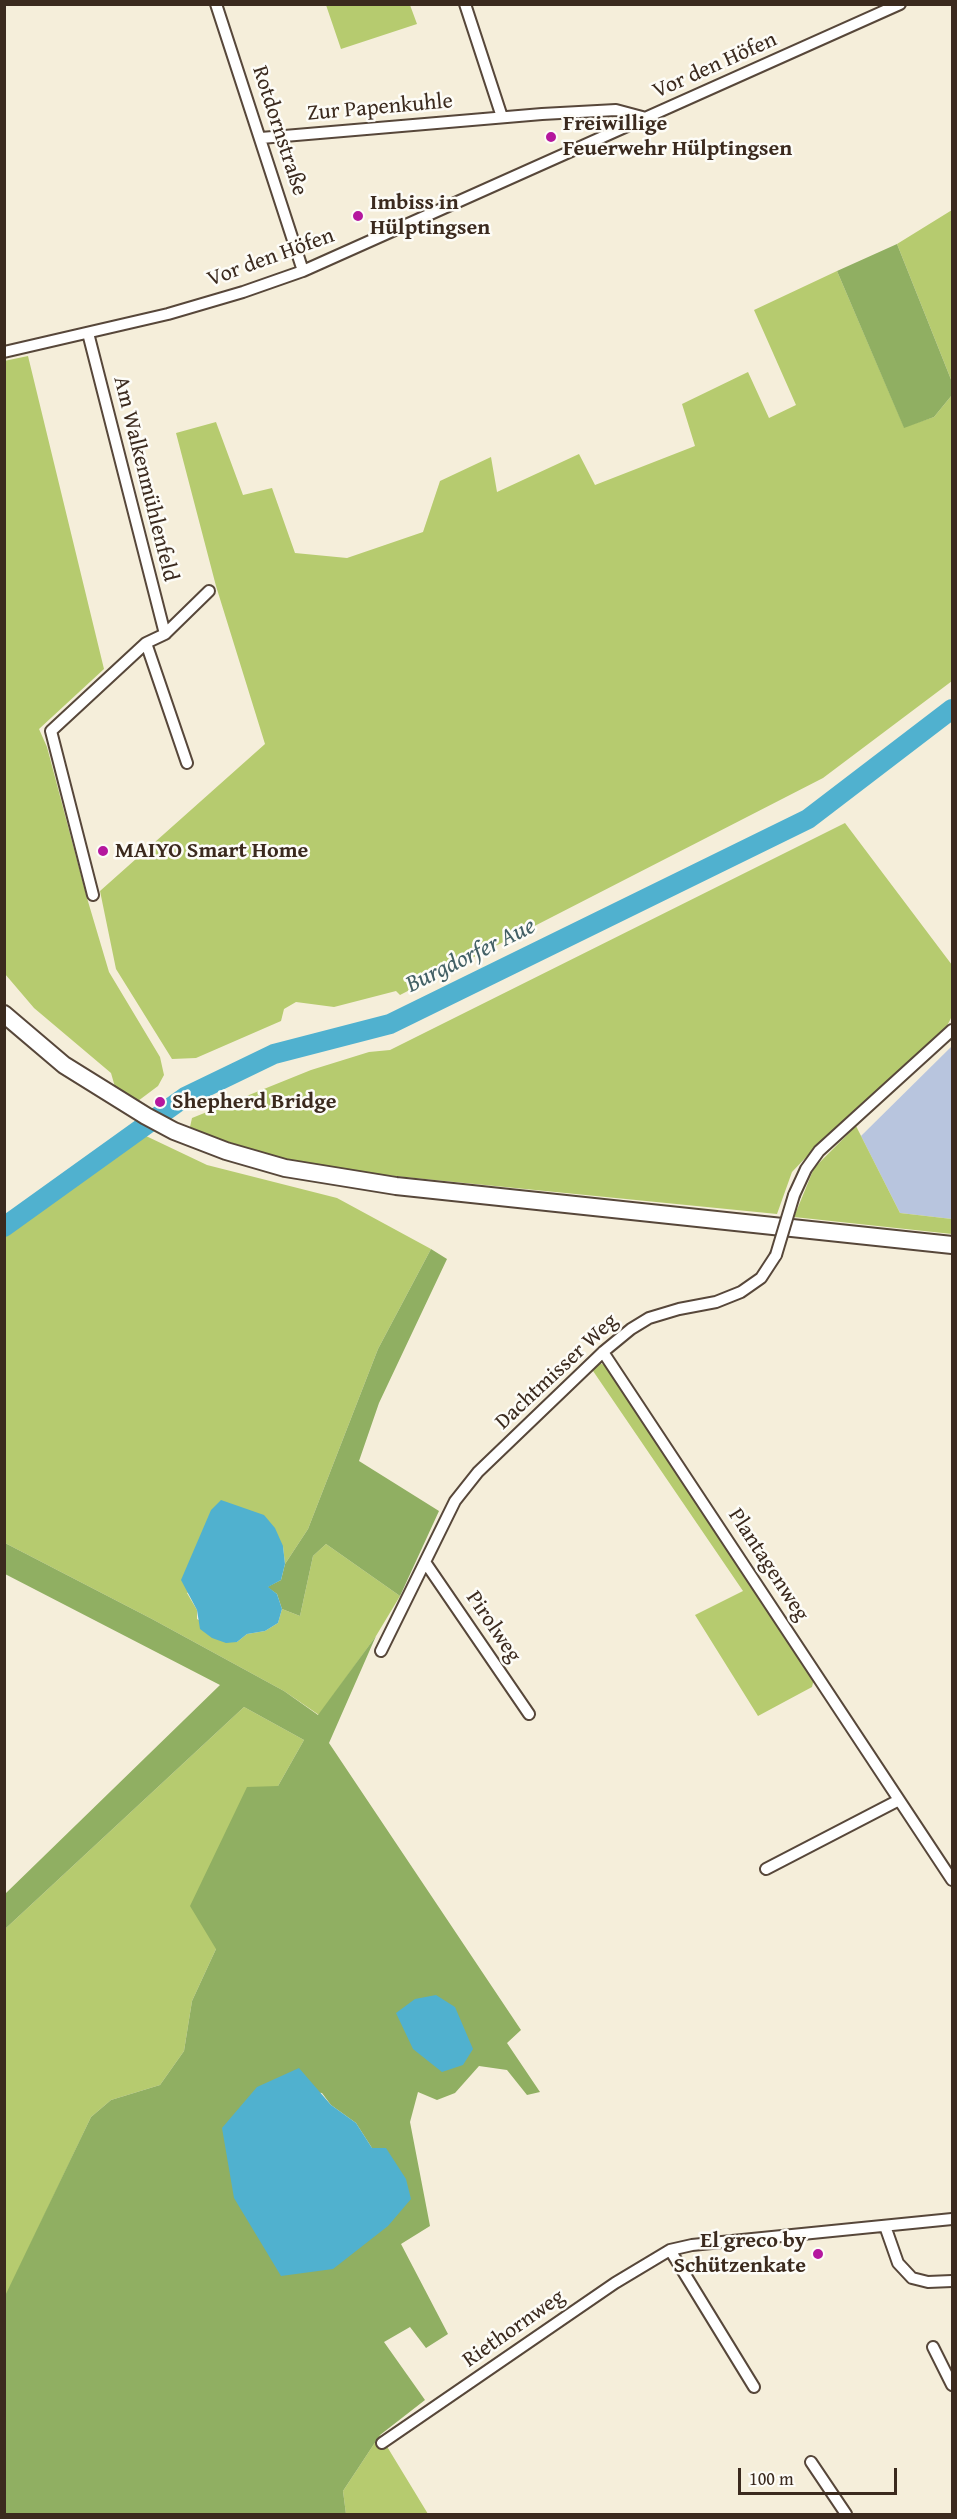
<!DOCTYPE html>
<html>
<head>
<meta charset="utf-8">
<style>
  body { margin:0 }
  #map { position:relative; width:957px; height:2519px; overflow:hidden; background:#f5eeda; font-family:"Gentium Book Plus",serif }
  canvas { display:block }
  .frame { position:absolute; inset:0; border:6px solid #3b2a1e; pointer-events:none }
  .scale { position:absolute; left:738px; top:2468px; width:159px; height:27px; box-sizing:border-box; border:3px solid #3b2a1e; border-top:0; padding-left:8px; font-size:18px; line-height:21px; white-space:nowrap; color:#3b2a1e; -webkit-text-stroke:4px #fdfcf7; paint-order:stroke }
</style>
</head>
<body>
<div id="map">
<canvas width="957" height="2519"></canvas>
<div class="frame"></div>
<div class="scale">100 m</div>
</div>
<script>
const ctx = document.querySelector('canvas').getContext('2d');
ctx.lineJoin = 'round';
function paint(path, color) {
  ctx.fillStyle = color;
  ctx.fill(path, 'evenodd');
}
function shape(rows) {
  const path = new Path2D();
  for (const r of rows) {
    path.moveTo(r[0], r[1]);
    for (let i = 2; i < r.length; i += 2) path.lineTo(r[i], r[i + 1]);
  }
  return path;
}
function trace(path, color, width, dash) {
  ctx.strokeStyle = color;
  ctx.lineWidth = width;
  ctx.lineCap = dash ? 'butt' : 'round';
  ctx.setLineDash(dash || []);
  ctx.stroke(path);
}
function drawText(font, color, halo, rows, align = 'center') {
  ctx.font = font + ' "Gentium Book Plus",serif';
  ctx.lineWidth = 5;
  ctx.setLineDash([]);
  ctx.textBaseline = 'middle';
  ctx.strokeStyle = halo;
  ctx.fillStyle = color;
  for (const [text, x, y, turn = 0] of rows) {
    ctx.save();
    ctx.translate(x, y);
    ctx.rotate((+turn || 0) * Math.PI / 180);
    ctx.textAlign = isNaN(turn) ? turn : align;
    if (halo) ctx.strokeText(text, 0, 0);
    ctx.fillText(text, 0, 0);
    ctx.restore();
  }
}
paint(shape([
  [952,1046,952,1219,900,1213,861,1136]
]), '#b8c5de');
paint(shape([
  [326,5,410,5,417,24,341,49],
  [952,210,952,382,897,244],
  [837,271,904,427,934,417,952,395,952,681,823,778,400,995,396,991,334,1007,296,1002,284,1009,281,1021,196,1058,172,1059,116,969,100,891,265,744,216,586,176,433,216,422,243,495,272,488,295,553,347,558,423,532,440,481,491,457,497,492,579,454,595,485,695,446,682,404,748,372,769,418,796,405,754,310],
  [28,356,104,669,39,729,47,747,87,898,109,972,160,1057,164,1075,158,1086,138,1101,115,1087,111,1073,34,1008,5,974,4,361],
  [845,823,952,965,952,1016,944,1032,812,1151,792,1172,777,1214,344,1171,286,1159,222,1140,190,1127,192,1118,311,1070,369,1052,390,1050],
  [856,1126,900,1213,952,1219,952,1234,794,1217,814,1168],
  [146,1136,207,1165,337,1198,431,1249,378,1349,308,1529,285,1564,283,1546,187,1593,197,1610,197,1619,237,1642,247,1634,265,1631,278,1623,282,1609,300,1616,313,1556,326,1544,400,1596,376,1636,319,1715,284,1691,152,1619,5,1543,4,1236],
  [600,1363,610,1368,814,1679,812,1687,758,1716,695,1615,743,1591,591,1368],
  [244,1707,304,1740,278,1786,216,1949,192,2001,184,2051,160,2085,111,2100,91,2117,5,2298,5,1929],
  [380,2435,428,2514,346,2514,343,2491]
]), '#b6cb6f');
paint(shape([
  [897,244,952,382,952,395,934,417,904,428,837,271],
  [431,1249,447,1259,379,1403,359,1461,439,1511,400,1596,326,1544,313,1556,300,1616,282,1609,277,1594,267,1587,281,1580,285,1564,308,1529,378,1349],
  [5,1543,152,1619,284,1691,318,1715,376,1636,329,1743,521,2030,507,2043,540,2092,527,2095,507,2070,479,2066,455,2093,437,2100,418,2092,410,2122,430,2226,401,2244,448,2334,426,2348,410,2327,384,2342,425,2400,380,2435,343,2491,346,2514,5,2514,4,2298,91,2117,111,2100,160,2085,184,2051,192,2001,216,1949,190,1906,247,1787,278,1786,304,1740,244,1707,5,1929,5,1894,220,1685,5,1574],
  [257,2087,322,2093,331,2105,356,2123,372,2148]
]), '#90af62');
paint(shape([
  [221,1500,264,1515,275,1528,283,1546,285,1564,281,1580,268,1587,277,1594,282,1609,278,1623,265,1631,247,1634,237,1642,226,1643,212,1638,200,1629,197,1610,181,1580,211,1510],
  [436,1995,455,2007,473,2049,463,2065,442,2072,413,2049,396,2013,415,1999],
  [299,2068,331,2105,356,2123,372,2148,386,2148,406,2179,411,2199,388,2226,333,2269,281,2276,234,2198,222,2128,257,2087]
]), '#50b1cf');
trace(shape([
  [4,1227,185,1097,274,1054,390,1024,808,819,952,709]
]), '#50b1cf', 20);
const street = shape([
  [216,4,303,271],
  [465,4,502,117],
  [261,138,542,114,616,110,646,118],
  [88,333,165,634,146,643,51,731,93,895],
  [4,352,168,314,243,292,303,271,900,4],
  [165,634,209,591],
  [146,643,187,763],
  [794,1195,806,1169,819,1151,952,1030],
  [603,1352,952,1880],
  [425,1562,529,1714],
  [381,1651,455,1501,478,1472,603,1352,631,1329,649,1318,679,1309,716,1302,741,1292,761,1278,776,1255],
  [766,1869,899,1800],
  [885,2226,898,2263,912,2278,928,2282,952,2281],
  [670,2250,754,2387],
  [933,2347,952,2385],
  [382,2443,615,2283,670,2250,692,2245,952,2219],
  [811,2462,846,2514]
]);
const primary = shape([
  [4,1014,64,1065,146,1116,174,1131,226,1151,285,1168,396,1186,952,1245]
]);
trace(street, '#57473a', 14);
trace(primary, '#57473a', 20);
trace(street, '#fff', 10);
trace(primary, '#fff', 16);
const streetBridge = shape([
  [776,1255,794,1195]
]);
trace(streetBridge, '#57473a', 14, []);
trace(streetBridge, '#fff', 10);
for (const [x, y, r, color] of [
  [551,137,6,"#b5179e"],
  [358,216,6,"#b5179e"],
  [103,851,6,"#b5179e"],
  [160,1102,6,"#b5179e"],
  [818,2254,6,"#b5179e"]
]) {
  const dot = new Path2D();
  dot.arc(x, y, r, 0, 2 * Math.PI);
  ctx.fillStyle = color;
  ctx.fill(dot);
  trace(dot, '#fdfcf7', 2);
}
drawText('22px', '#3b2a1e', '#fdfcf7', [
  ["Vor den Höfen",715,66,-24],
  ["Zur Papenkuhle",380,108,-5],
  ["Rotdornstraße",279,131,72],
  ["Vor den Höfen",271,258,-20],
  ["Am Walkenmühlenfeld",145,479,76],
  ["Dachtmisser Weg",557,1372,-43],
  ["Plantagenweg",768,1565,57],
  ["Pirolweg",493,1627,56],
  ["Riethornweg",514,2329,-35]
]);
drawText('bold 22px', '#3b2a1e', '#fdfcf7', [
  ["Freiwillige",563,124],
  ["Feuerwehr Hülptingsen",563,149],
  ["Imbiss in",370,203],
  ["Hülptingsen",370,228],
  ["MAIYO Smart Home",115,851],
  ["Shepherd Bridge",172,1102],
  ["El greco by",806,2241,"right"],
  ["Schützenkate",806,2266,"right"]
], 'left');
drawText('italic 24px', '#436065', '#fdfcf7', [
  ["Burgdorfer Aue",471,956,-26]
]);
</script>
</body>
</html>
